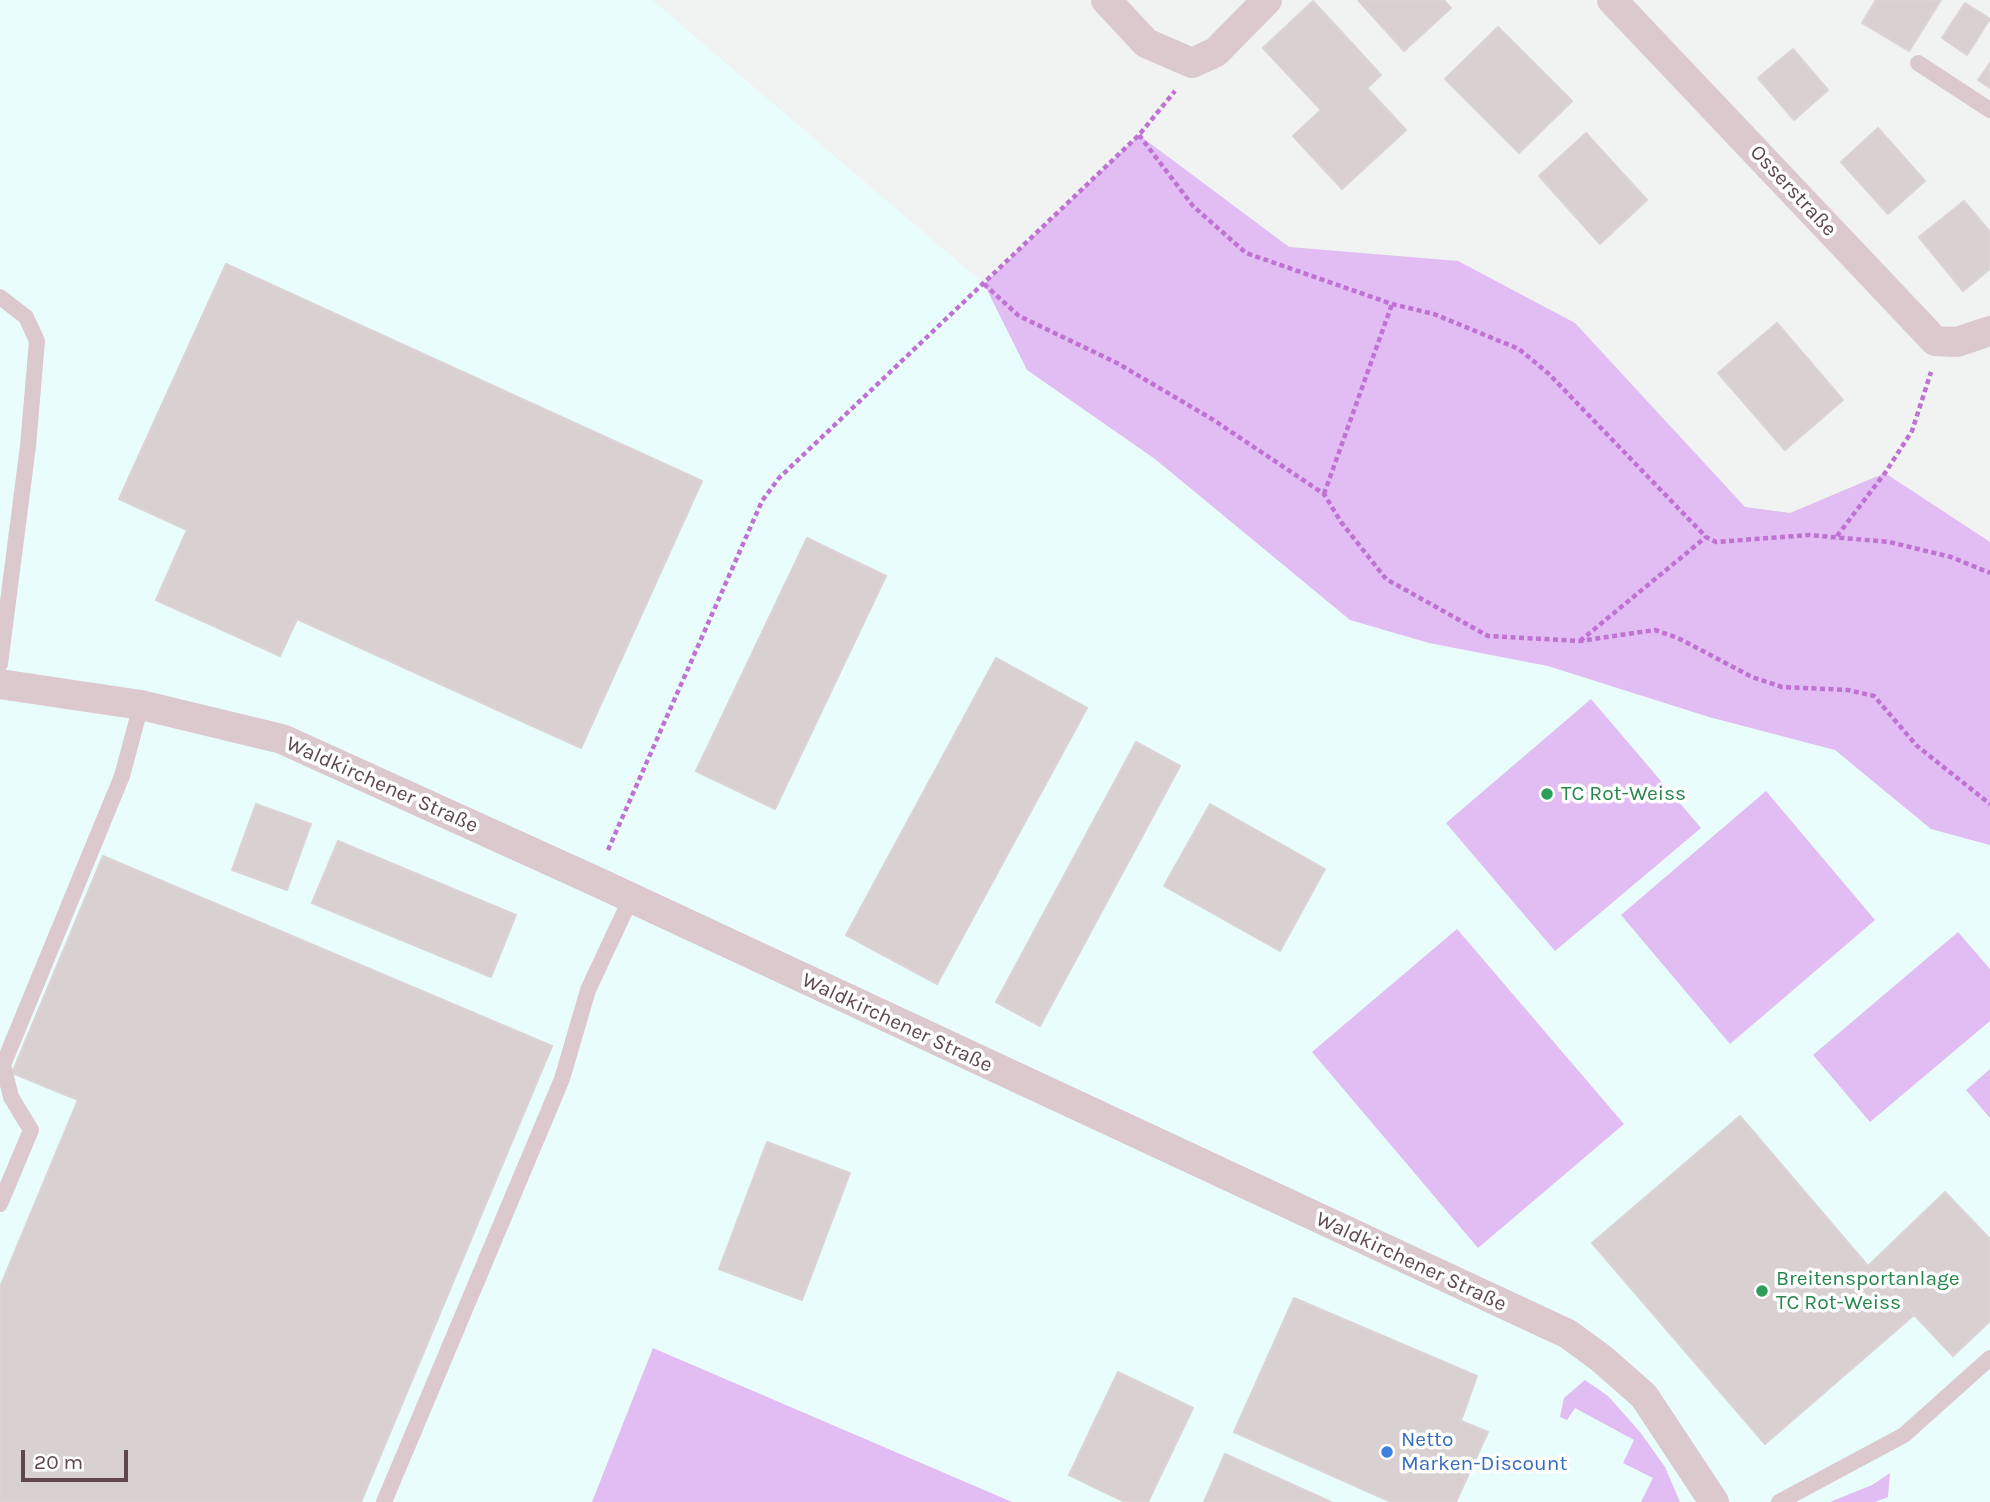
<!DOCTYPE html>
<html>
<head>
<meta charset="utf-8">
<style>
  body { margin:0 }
  #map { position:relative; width:1990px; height:1502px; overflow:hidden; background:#f0f3f1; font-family:Karla,sans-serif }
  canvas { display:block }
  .scale { position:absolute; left:21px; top:1450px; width:107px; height:32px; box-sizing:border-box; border:4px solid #5f474d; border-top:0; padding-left:9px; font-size:21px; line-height:24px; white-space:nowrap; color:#5f474d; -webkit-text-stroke:5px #fff; paint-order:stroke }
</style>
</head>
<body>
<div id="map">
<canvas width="1990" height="1502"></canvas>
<div class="scale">20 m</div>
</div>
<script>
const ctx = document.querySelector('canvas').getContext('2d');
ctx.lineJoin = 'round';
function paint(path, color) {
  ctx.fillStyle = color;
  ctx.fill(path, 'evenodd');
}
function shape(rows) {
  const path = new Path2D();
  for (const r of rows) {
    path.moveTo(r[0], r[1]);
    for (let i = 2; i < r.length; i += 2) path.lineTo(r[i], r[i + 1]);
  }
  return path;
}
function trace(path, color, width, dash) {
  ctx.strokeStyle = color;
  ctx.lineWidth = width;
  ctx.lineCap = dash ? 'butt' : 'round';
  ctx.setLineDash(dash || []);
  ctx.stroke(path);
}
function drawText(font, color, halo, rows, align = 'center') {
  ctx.font = font + ' Karla,sans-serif';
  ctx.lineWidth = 7;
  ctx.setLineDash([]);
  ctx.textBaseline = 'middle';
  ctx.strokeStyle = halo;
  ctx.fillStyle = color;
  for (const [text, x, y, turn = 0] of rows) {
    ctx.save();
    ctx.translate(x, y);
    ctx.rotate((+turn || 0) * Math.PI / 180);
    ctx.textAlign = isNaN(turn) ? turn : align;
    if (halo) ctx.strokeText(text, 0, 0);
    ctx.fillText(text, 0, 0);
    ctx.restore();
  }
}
paint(shape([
  [0,0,652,0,984,284,1028,370,1155,459,1350,620,1429,643,1548,666,1709,717,1835,750,1931,829,1990,845,1990,1502,0,1502]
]), '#eafdfd');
paint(shape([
  [1139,135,1289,247,1458,261,1575,323,1745,507,1790,513,1885,473,1990,542,1990,845,1931,829,1835,750,1709,717,1548,666,1429,643,1350,620,1155,459,1027,370,984,284],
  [1591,699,1701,828,1555,951,1446,823],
  [1766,791,1875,920,1730,1044,1621,915],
  [1457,929,1624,1124,1478,1248,1312,1052],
  [1958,932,1990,969,1990,1021,1870,1122,1813,1055],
  [1990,1069,1990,1118,1966,1090],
  [653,1348,1012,1502,592,1502],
  [1585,1380,1608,1396,1640,1432,1665,1467,1680,1502,1641,1502,1653,1478,1623,1463,1634,1440,1575,1408,1567,1420,1560,1417,1564,1398],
  [1890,1473,1888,1497,1875,1502,1830,1502,1872,1485]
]), '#e1bdf3');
const building = shape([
  [1358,0,1444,0,1451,8,1404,51,1358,0],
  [1876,0,1941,0,1909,51,1862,23,1876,0],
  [1313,1,1381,75,1367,88,1406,130,1342,189,1293,136,1321,110,1263,48,1313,1],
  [1965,3,1990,19,1967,55,1942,38,1965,3],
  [1498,27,1572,101,1519,153,1445,79,1498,27],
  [1793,49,1828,90,1794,120,1758,78,1793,49],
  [1990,63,1990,88,1978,80,1990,63],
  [1878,128,1925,181,1888,214,1841,162,1878,128],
  [1586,133,1647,200,1600,244,1539,176,1586,133],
  [1964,201,1990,232,1990,269,1963,291,1919,237,1964,201],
  [226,264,702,481,581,748,297,619,280,656,156,600,187,530,119,499,226,264],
  [1777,323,1843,400,1785,450,1718,373,1777,323],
  [807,538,886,576,775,809,696,771,807,538],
  [996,658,1087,708,937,984,846,935,996,658],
  [1136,742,1180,766,1040,1026,996,1002,1136,742],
  [256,804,311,824,287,890,232,870,256,804],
  [1210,804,1325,869,1280,951,1164,886,1210,804],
  [338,841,516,915,491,977,312,903,338,841],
  [103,856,552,1046,361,1502,0,1502,0,1287,78,1100,12,1073,103,856],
  [1740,1116,1868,1266,1914,1315,1765,1444,1592,1243,1740,1116],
  [767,1142,850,1173,802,1300,719,1269,767,1142],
  [1945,1192,1990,1239,1990,1321,1953,1356,1868,1266,1945,1192],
  [1294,1298,1477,1376,1461,1421,1488,1432,1456,1502,1391,1502,1234,1432,1294,1298],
  [1118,1372,1193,1408,1148,1502,1125,1502,1069,1475,1118,1372],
  [1225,1454,1331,1502,1204,1502,1225,1454]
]);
paint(building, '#d8d0d1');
trace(building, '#dcd4d4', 2);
trace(shape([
  [1139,135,1193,206,1246,253,1392,304,1434,314,1519,349,1549,374,1706,537,1716,542,1809,535,1889,542,1951,557,1990,573],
  [984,284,1019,316,1117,363,1212,419,1324,494,1341,522,1386,579,1488,636,1580,641,1655,630,1678,638,1752,677,1782,687,1848,690,1874,696,1917,746,1990,804],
  [1324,494,1392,304],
  [1837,536,1885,473,1912,431,1931,372],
  [1580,641,1706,537],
  [608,850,762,501,779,478,1139,135,1175,91]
]), '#bf72d3', 4.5, [5, 3.5]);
trace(shape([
  [1918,63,1990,110],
  [0,297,26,317,37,341,28,446,0,664],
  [0,1204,31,1130,11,1097,3,1065,122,776,141,705],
  [384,1502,562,1079,588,990,631,898],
  [1779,1502,1904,1435,1990,1358]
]), '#dbc9ce', 16);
trace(shape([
  [1106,0,1146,43,1192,63,1216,52,1267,0],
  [1612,0,1935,341,1957,342,1990,331],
  [0,684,141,705,282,739,595,881,1568,1334,1602,1359,1644,1396,1714,1502]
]), '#dbc9ce', 30);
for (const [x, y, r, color] of [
  [1547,794,7,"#2e9e5b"],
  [1762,1291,7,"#2e9e5b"],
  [1387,1452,7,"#3f7fe0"]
]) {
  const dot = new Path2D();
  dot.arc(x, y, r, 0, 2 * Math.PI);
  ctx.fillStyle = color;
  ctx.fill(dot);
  trace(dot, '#fff', 2.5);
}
drawText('21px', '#5f474d', '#fff', [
  ["Osserstraße",1793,191,47],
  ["Waldkirchener Straße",382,785,24],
  ["Waldkirchener Straße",897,1023,25],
  ["Waldkirchener Straße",1411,1262,25]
]);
drawText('21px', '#27864d', '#fff', [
  ["TC Rot-Weiss",1561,794],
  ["Breitensportanlage",1776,1279],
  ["TC Rot-Weiss",1776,1303]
], 'left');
drawText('21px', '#366cbe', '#fff', [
  ["Netto",1401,1440],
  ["Marken-Discount",1401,1464]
], 'left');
</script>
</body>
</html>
